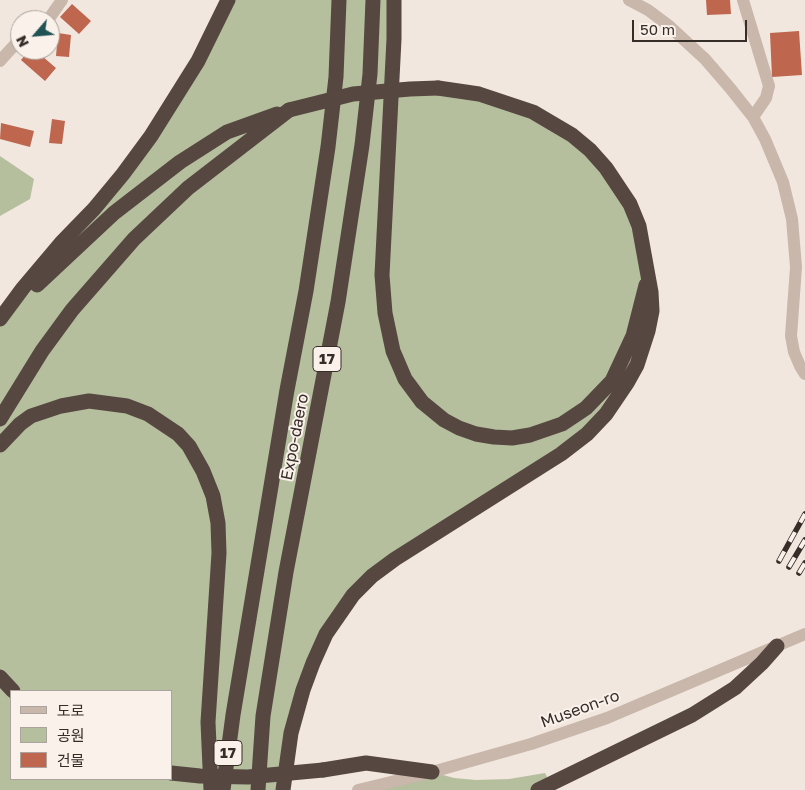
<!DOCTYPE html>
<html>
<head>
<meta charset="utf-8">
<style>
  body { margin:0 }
  #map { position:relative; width:805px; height:790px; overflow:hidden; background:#f1e7de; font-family:"Golos Text","Noto Sans KR",sans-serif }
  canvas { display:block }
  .legend { position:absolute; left:10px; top:690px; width:162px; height:90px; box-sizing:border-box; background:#f9f1ea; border:1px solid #aba39d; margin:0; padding:6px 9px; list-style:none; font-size:15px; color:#362d29 }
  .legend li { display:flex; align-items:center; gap:10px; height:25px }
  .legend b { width:25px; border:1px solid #aba39d }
  .north { position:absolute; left:10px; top:10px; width:50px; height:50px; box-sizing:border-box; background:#f9f1ea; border:1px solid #aba39d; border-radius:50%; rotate:243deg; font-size:14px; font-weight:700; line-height:20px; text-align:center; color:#362d29 }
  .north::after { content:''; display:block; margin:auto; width:18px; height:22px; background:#215355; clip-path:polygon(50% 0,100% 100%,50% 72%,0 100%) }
  .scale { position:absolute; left:632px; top:20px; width:115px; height:22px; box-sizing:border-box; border:2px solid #362d29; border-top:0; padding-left:6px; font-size:15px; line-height:18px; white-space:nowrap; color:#362d29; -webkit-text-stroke:4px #f9f1ea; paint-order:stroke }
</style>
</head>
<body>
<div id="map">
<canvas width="805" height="790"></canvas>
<ul class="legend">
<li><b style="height:6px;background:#c8b7aa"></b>도로</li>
<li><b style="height:14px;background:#b5bf9e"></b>공원</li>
<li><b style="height:14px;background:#be664e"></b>건물</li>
</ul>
<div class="north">N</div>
<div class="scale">50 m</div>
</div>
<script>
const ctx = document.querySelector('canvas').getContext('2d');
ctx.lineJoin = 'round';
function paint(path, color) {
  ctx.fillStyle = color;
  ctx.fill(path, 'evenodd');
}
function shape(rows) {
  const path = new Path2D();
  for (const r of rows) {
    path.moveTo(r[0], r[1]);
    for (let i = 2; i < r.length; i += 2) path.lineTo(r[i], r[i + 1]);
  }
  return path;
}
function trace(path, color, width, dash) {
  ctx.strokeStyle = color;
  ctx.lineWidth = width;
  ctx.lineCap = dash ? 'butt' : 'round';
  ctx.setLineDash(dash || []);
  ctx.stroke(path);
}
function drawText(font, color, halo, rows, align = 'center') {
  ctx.font = font + ' "Golos Text",sans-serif';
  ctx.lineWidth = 4;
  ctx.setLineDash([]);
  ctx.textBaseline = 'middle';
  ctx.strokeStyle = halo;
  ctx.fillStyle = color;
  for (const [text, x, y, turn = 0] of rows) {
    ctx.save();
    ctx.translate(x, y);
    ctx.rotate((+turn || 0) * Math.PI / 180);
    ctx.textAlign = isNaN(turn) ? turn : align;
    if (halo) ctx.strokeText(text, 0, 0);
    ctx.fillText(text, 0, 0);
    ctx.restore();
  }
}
paint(shape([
  [228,0,394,0,391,90,507,102,590,150,639,226,648,331,606,414,372,576,313,663,285,790,0,790,0,319,123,174],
  [11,691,171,691,171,779,11,779],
  [0,156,34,179,30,199,0,216],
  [432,772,454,778,476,780,509,779,545,773,547,777,538,790,354,790]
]), '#b5bf9e');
paint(shape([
  [706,0,730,0,731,14,707,15],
  [72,4,91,21,79,34,60,17],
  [799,31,802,75,772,77,770,33],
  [58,33,71,35,69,57,56,56],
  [29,50,35,50,56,68,45,81,21,60],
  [52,119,65,121,62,144,49,143],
  [1,123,34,131,30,147,0,139]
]), '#be664e');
trace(shape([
  [629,0,648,10,668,25,705,59,730,88,753,117,765,139,783,182,792,219,796,267,791,336,794,352,800,366,805,374],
  [743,0,769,86,766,98,753,117],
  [48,20,62,0],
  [0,61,20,39],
  [358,790,432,772,531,744,607,718,805,634]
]), '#c8b7aa', 12);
trace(shape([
  [394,0,394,39,382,275,385,313,393,351,405,379,422,402,444,420,459,428,476,434,494,437,512,438,530,435,562,424,586,408,612,381,633,336,646,285],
  [37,285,114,213,180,162,227,132,277,114],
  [0,319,23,288,61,243,94,209,123,174,151,136,198,61,228,0],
  [0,419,42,351,72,310,134,239,188,188,289,110],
  [0,445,20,424,31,416,61,406,89,401,127,406,148,414,178,434,189,446,203,471,213,496,218,523,219,553,208,722,211,790],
  [0,677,13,691],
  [323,770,366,763,432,772],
  [223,790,233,715,287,390,306,291,328,147,336,77,339,0],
  [258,790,263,716,286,572,338,302,362,145,370,74,373,0],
  [283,790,291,733,303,690,313,663,326,634,353,595,372,576,395,559,561,454,587,434,606,414,627,383,637,365,648,331,652,311,651,292,639,226,630,204,606,168,590,150,572,135,533,112,479,94,438,88],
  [538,790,692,715,735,688,762,663,777,646]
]), '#564741', 15);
const rail = shape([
  [779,561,805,514],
  [789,567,805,540],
  [799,573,805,563]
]);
trace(rail, '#362d29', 5.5);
trace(rail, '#f9f1ea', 4, [11]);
trace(shape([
  [289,110,353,94,410,89,438,88],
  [171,773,200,776,248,777,323,770]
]), '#564741', 15);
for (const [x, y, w] of [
  [327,359,28],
  [228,753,28]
]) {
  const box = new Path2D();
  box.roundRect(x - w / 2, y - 12.5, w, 25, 4);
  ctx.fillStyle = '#f9f1ea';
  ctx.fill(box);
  trace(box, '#362d29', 1);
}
drawText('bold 15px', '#362d29', null, [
  ["17",327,359],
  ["17",228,753]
]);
drawText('16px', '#362d29', '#f9f1ea', [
  ["Expo-daero",295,437,-79],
  ["Museon-ro",580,709,-20]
]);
</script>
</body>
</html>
